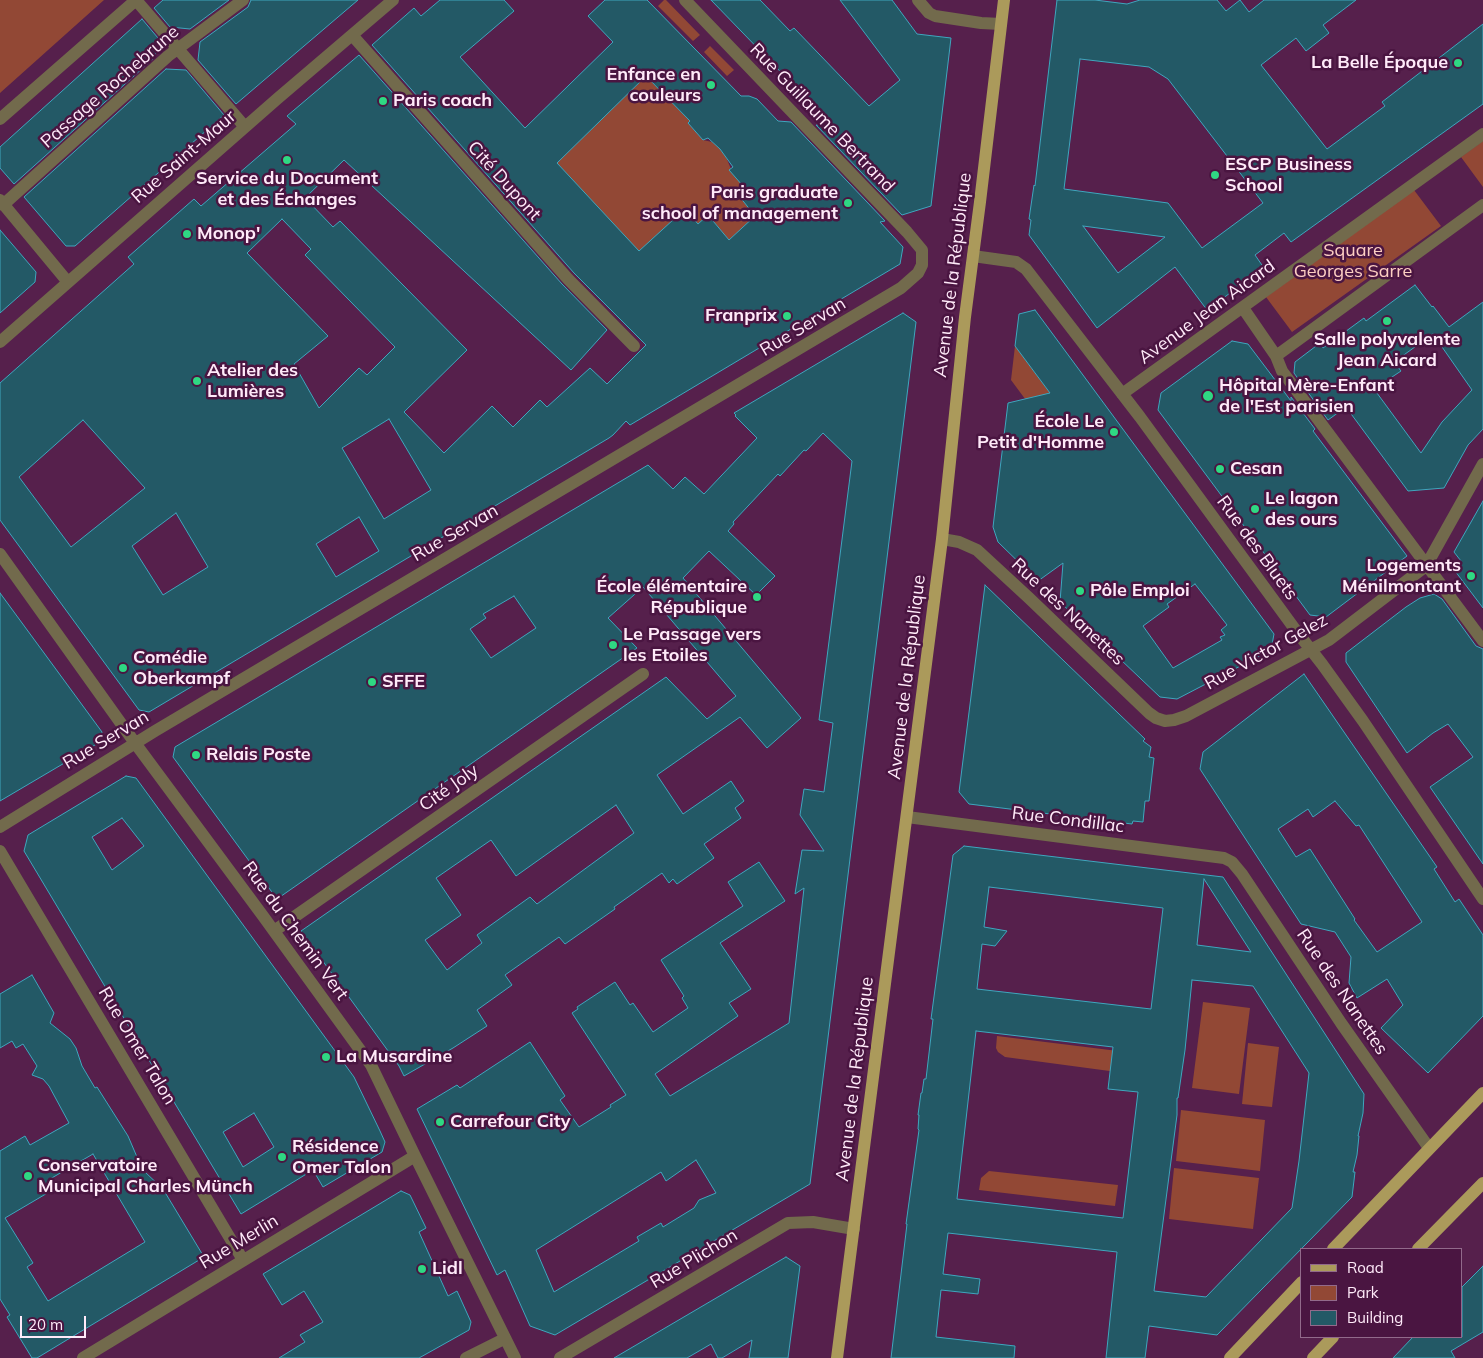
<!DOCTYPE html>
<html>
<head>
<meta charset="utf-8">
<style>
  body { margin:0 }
  #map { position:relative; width:1483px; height:1358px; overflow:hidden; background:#56204c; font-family:Mulish,sans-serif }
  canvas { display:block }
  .legend { position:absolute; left:1300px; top:1248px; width:162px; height:90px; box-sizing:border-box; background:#4a1541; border:1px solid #926a8b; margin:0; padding:6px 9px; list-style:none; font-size:15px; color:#ffeaf9 }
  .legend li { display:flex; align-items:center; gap:10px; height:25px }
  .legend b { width:25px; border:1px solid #926a8b }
  .scale { position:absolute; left:20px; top:1316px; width:66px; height:22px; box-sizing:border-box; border:2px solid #ffeaf9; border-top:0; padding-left:6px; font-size:15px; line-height:18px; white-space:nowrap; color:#ffeaf9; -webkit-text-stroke:4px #4a1541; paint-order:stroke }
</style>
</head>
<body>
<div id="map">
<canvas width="1483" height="1358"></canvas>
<ul class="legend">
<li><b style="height:6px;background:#ab9a5b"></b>Road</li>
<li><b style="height:14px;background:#924835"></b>Park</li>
<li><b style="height:14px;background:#235966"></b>Building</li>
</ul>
<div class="scale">20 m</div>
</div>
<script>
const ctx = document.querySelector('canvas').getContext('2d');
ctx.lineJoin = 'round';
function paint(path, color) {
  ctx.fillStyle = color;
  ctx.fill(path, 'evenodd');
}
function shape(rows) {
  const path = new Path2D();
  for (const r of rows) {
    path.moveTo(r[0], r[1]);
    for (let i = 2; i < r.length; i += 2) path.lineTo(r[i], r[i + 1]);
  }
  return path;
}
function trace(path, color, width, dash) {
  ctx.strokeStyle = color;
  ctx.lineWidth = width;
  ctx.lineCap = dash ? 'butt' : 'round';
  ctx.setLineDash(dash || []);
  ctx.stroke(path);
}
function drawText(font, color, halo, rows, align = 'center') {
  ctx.font = font + ' Mulish,sans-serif';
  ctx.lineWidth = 5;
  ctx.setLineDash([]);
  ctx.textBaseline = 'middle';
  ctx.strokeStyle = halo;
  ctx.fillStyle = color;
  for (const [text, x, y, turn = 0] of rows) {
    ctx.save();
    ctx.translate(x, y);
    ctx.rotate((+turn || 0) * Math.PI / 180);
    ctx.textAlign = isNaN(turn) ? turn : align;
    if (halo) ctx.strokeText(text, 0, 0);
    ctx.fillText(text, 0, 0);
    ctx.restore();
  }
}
paint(shape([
  [0,0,104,0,0,93],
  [664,0,666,0,700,35,693,41,658,6],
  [710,46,734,70,727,76,704,52],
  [646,76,690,121,688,123,703,140,712,142,720,149,726,157,731,169,743,186,756,215,729,240,708,215,698,224,685,209,639,252,557,163],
  [1483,141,1483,187,1461,157],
  [1414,190,1441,226,1292,332,1266,297],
  [1015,346,1127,496,1109,512,1011,380],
  [1203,1002,1250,1008,1239,1094,1192,1088],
  [997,1036,1134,1053,1132,1074,1005,1057,998,1052,996,1048],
  [1248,1043,1279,1047,1272,1107,1242,1104],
  [1181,1110,1265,1120,1260,1171,1176,1161],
  [1174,1168,1259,1178,1253,1229,1169,1219],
  [989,1171,1118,1185,1115,1206,979,1190,981,1178]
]), '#924835');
const building = shape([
  [163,0,229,0,190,29,170,27,154,8,163,0],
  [251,0,358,0,236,104,198,60,200,42,248,7,251,0],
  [440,0,504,0,514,11,460,57,525,128,613,42,588,16,605,0,647,0,741,96,749,96,757,99,778,121,791,122,885,221,880,222,903,247,900,264,630,425,626,421,613,435,609,438,149,712,139,710,0,520,0,383,134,264,128,257,194,199,201,206,296,124,287,116,359,55,562,284,607,330,571,370,344,160,305,198,333,227,340,221,467,350,404,412,444,453,492,406,513,427,540,400,547,407,590,368,607,384,646,345,574,273,372,45,414,8,421,16,440,0],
  [646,76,690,121,688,123,703,140,708,138,720,149,733,167,729,170,743,186,736,192,755,216,729,240,708,215,698,224,685,209,639,251,557,163,646,76],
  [282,219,311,249,305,255,395,347,367,375,359,368,319,408,294,364,328,336,247,253,282,219],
  [389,419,431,490,384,519,342,448,389,419],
  [83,420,145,488,71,547,19,477,83,420],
  [176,513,208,567,163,595,132,546,176,513],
  [359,517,379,551,336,577,316,544,359,517],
  [711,0,760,0,790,31,794,28,869,106,900,80,840,0,892,0,917,34,951,38,931,206,902,215,816,125,834,127,711,0],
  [1057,0,1095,0,1127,4,1140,0,1217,0,1226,11,1240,0,1249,12,1264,0,1356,0,1323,25,1329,33,1306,51,1296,38,1261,65,1327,149,1385,106,1382,102,1483,24,1483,104,1291,242,1284,233,1255,255,1264,268,1207,310,1175,267,1097,328,1029,235,1031,220,1029,219,1034,185,1035,186,1057,0],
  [1080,59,1149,67,1168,79,1263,203,1202,248,1168,203,1064,189,1080,59],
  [1083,226,1165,237,1118,273,1083,226],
  [142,19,158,38,155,57,14,184,0,168,0,147,142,19],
  [166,69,186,70,224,115,75,246,66,246,24,197,166,69],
  [0,230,36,272,35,282,0,313,0,230],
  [1415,285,1432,307,1433,306,1449,327,1483,302,1483,429,1468,445,1444,488,1408,491,1346,407,1328,420,1294,373,1295,362,1320,343,1323,348,1364,318,1366,321,1415,285],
  [1433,334,1472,390,1442,422,1421,453,1374,389,1401,371,1394,362,1433,334],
  [1035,310,1274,634,1271,650,1177,699,1160,697,1060,602,1063,563,1038,581,998,542,993,527,1008,403,1050,393,1015,346,1019,314,1035,310],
  [1195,584,1227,625,1221,630,1225,635,1220,637,1222,640,1173,668,1143,626,1169,607,1167,604,1195,584],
  [903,313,916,322,810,1184,555,1335,530,1326,505,1270,497,1275,417,1109,457,1085,460,1088,530,1042,565,1096,560,1100,579,1127,611,1107,610,1105,626,1095,572,1013,578,1009,577,1007,615,982,630,1005,633,1003,653,1032,688,1008,682,998,684,996,661,960,743,906,728,882,759,862,785,901,720,943,751,989,729,1003,738,1016,655,1074,670,1096,789,1023,804,888,795,894,802,850,824,851,800,815,804,789,824,792,833,723,819,720,852,461,823,433,806,451,804,450,780,476,778,474,733,522,734,524,728,531,775,576,756,595,709,551,683,578,801,718,767,748,740,717,657,775,683,814,731,781,744,801,735,808,741,818,704,844,714,858,677,884,673,879,669,883,662,873,614,907,615,909,565,944,559,937,505,975,512,985,477,1010,487,1026,453,1048,404,1076,399,1066,301,931,666,677,707,719,736,696,643,587,608,618,637,648,277,899,173,757,175,747,648,465,673,489,685,477,704,494,757,438,735,416,736,415,734,413,903,313],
  [514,596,536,628,491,658,470,629,486,618,483,614,514,596],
  [616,805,634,833,537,904,530,897,477,935,482,943,447,970,425,940,461,915,436,878,491,840,516,876,616,805],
  [696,1160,716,1193,699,1200,694,1208,663,1227,661,1223,637,1237,639,1241,554,1292,536,1250,661,1172,666,1181,696,1160],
  [1232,341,1248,344,1291,401,1291,397,1315,429,1313,431,1407,556,1326,617,1310,615,1158,410,1161,393,1232,341],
  [1483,501,1483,608,1452,567,1461,561,1454,552,1483,501],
  [985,585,1145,739,1143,741,1151,747,1149,757,1154,758,1149,801,1145,801,1143,822,1133,821,1132,824,969,804,959,792,985,585],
  [0,593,102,732,100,742,0,801,0,593],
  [1434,594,1442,599,1476,646,1483,649,1483,864,1430,787,1473,757,1448,724,1433,733,1407,753,1346,662,1346,653,1406,607,1420,598,1434,594],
  [1304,674,1437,867,1434,869,1455,902,1459,899,1483,935,1483,1016,1428,1073,1381,1028,1403,1005,1387,979,1357,998,1349,983,1351,957,1335,932,1301,924,1200,769,1203,752,1304,674],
  [1335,801,1356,826,1359,825,1422,922,1377,952,1354,920,1355,919,1310,849,1296,857,1278,829,1308,809,1313,817,1335,801],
  [126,776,136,778,354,1077,380,1131,385,1142,382,1152,323,1187,313,1170,241,1214,24,851,28,835,126,776],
  [122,818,144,846,112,870,92,837,122,818],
  [254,1113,274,1147,243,1167,223,1132,254,1113],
  [964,846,1223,877,1364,1094,1363,1113,1358,1136,1359,1136,1357,1155,1353,1172,1355,1172,1352,1197,1217,1335,1149,1326,1145,1358,1106,1358,1117,1252,948,1233,943,1274,980,1279,978,1294,941,1290,936,1337,1015,1346,1014,1358,891,1358,907,1224,906,1224,919,1130,918,1129,919,1115,918,1115,921,1093,922,1093,924,1079,926,1079,933,1019,931,1019,953,855,964,846],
  [1204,879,1251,952,1197,945,1204,879],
  [989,887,1163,908,1151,1009,977,989,982,944,995,946,1007,931,984,927,989,887],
  [1192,980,1253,986,1309,1073,1299,1161,1292,1208,1206,1297,1154,1291,1177,1115,1177,1098,1178,1098,1185,1050,1192,980],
  [976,1031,1113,1047,1108,1089,1138,1092,1123,1218,957,1199,976,1031],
  [32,975,54,1013,50,1023,70,1039,76,1048,82,1066,95,1088,97,1087,128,1136,137,1157,145,1172,163,1189,204,1257,37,1358,32,1358,7,1317,10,1315,0,1299,0,1151,25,1136,30,1145,69,1123,49,1086,43,1079,32,1075,37,1066,23,1044,16,1048,12,1041,0,1048,0,994,32,975],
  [93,1154,145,1242,48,1301,27,1267,33,1263,5,1218,56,1188,50,1179,93,1154],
  [401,1191,410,1195,426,1228,419,1232,448,1296,457,1291,471,1322,469,1330,419,1358,279,1358,305,1342,300,1335,323,1322,304,1291,282,1305,263,1274,401,1191],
  [786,1257,800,1266,788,1358,749,1358,752,1340,722,1358,718,1358,711,1344,687,1358,614,1358,786,1257],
  [1483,1266,1483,1332,1451,1351,1455,1358,1393,1358,1413,1337,1462,1337,1462,1287,1483,1266]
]);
paint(building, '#235966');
trace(building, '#3ea7be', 1);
trace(shape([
  [136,0,245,127],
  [918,0,929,13,935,16,981,23,1001,24],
  [352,35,568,279,634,346],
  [0,119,136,0],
  [0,200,67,281],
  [3,205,168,56,243,0],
  [973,256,1016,262,1026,269,1140,417,1297,632,1322,664,1363,721,1483,899],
  [1243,308,1276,356,1282,371,1483,641],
  [0,342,277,99,393,0],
  [1276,356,1483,205],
  [1122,394,1483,134],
  [942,539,959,542,977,550,1029,598,1149,713,1156,718,1165,721,1174,720,1186,716,1329,640,1426,566,1483,464],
  [0,554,135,743,263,916,371,1065,415,1156,515,1358],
  [907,817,1224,858,1232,862,1242,874,1341,1023,1429,1148],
  [0,827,155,731,901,288,918,273,922,265,922,250,907,232,685,0],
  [0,851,243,1260],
  [274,931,643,674],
  [83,1358,415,1156],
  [466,1358,504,1339],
  [560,1358,788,1223,813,1222,854,1229]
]), '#726a4c', 12);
trace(shape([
  [1333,1249,1483,1093],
  [1418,1249,1483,1183],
  [837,1358,942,539,965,317,980,202,1004,0],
  [1230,1358,1302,1282],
  [1313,1358,1333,1337]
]), '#ab9a5b', 12);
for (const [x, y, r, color] of [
  [1458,63,5,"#2fd883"],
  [711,85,5,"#2fd883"],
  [383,101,5,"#2fd883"],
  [287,160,5,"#2fd883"],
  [1215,175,5,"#2fd883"],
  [848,203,5,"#2fd883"],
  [187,234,5,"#2fd883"],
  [787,316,5,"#2fd883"],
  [1387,321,5,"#2fd883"],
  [197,381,5,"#2fd883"],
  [1208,396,6,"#2fd883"],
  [1114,432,5,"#2fd883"],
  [1220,469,5,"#2fd883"],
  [1255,509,5,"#2fd883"],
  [1471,576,5,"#2fd883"],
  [1080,591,5,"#2fd883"],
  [757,597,5,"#2fd883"],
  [613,645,5,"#2fd883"],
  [123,668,5,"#2fd883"],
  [372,682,5,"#2fd883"],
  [196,755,5,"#2fd883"],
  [326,1057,5,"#2fd883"],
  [440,1122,5,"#2fd883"],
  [282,1157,5,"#2fd883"],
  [28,1176,5,"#2fd883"],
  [422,1269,5,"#2fd883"]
]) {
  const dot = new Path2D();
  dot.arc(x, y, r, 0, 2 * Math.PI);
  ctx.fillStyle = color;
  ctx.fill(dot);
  trace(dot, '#4a1541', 2);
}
drawText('bold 18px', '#ffeaf9', '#4a1541', [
  ["La Belle Époque",1448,63,"right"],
  ["Enfance en",701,75,"right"],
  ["couleurs",701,96,"right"],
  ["Paris coach",393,101],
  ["ESCP Business",1225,165],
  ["School",1225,186],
  ["Service du Document",287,179,"center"],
  ["et des Échanges",287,200,"center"],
  ["Paris graduate",838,193,"right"],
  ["school of management",838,214,"right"],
  ["Monop'",197,234],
  ["Franprix",777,316,"right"],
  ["Salle polyvalente",1387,340,"center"],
  ["Jean Aicard",1387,361,"center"],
  ["Atelier des",207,371],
  ["Lumières",207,392],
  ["Hôpital Mère-Enfant",1219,386],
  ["de l'Est parisien",1219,407],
  ["École Le",1104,422,"right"],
  ["Petit d'Homme",1104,443,"right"],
  ["Cesan",1230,469],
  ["Le lagon",1265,499],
  ["des ours",1265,520],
  ["Logements",1461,566,"right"],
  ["Ménilmontant",1461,587,"right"],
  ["École élémentaire",747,587,"right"],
  ["République",747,608,"right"],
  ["Pôle Emploi",1090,591],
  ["Le Passage vers",623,635],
  ["les Etoiles",623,656],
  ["Comédie",133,658],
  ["Oberkampf",133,679],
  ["SFFE",382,682],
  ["Relais Poste",206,755],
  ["La Musardine",336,1057],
  ["Carrefour City",450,1122],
  ["Résidence",292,1147],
  ["Omer Talon",292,1168],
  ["Conservatoire",38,1166],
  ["Municipal Charles Münch",38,1187],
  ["Lidl",432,1269]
], 'left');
drawText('18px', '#ffeaf9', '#4a1541', [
  ["Passage Rochebrune",110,87,-41],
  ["Rue Guillaume Bertrand",822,118,46],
  ["Rue Saint-Maur",184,157,-41],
  ["Cité Dupont",504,181,48],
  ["Avenue de la République",953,275,-83],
  ["Avenue Jean Aicard",1207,312,-36],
  ["Rue Servan",803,327,-31],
  ["Rue Servan",455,533,-30],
  ["Rue des Bluets",1257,548,54],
  ["Rue des Nanettes",1068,612,43],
  ["Rue Victor Gelez",1266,652,-29],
  ["Avenue de la République",907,677,-83],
  ["Rue Servan",106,740,-31],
  ["Cité Joly",449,788,-35],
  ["Rue Condillac",1068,820,7],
  ["Rue du Chemin Vert",295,931,54],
  ["Rue des Nanettes",1342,992,56],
  ["Rue Omer Talon",137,1046,59],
  ["Avenue de la République",855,1079,-83],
  ["Rue Merlin",239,1242,-31],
  ["Rue Plichon",694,1259,-31]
]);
drawText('18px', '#fdcfc2', '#4a1541', [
  ["Square",1353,251],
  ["Georges Sarre",1353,272]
]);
</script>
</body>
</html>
